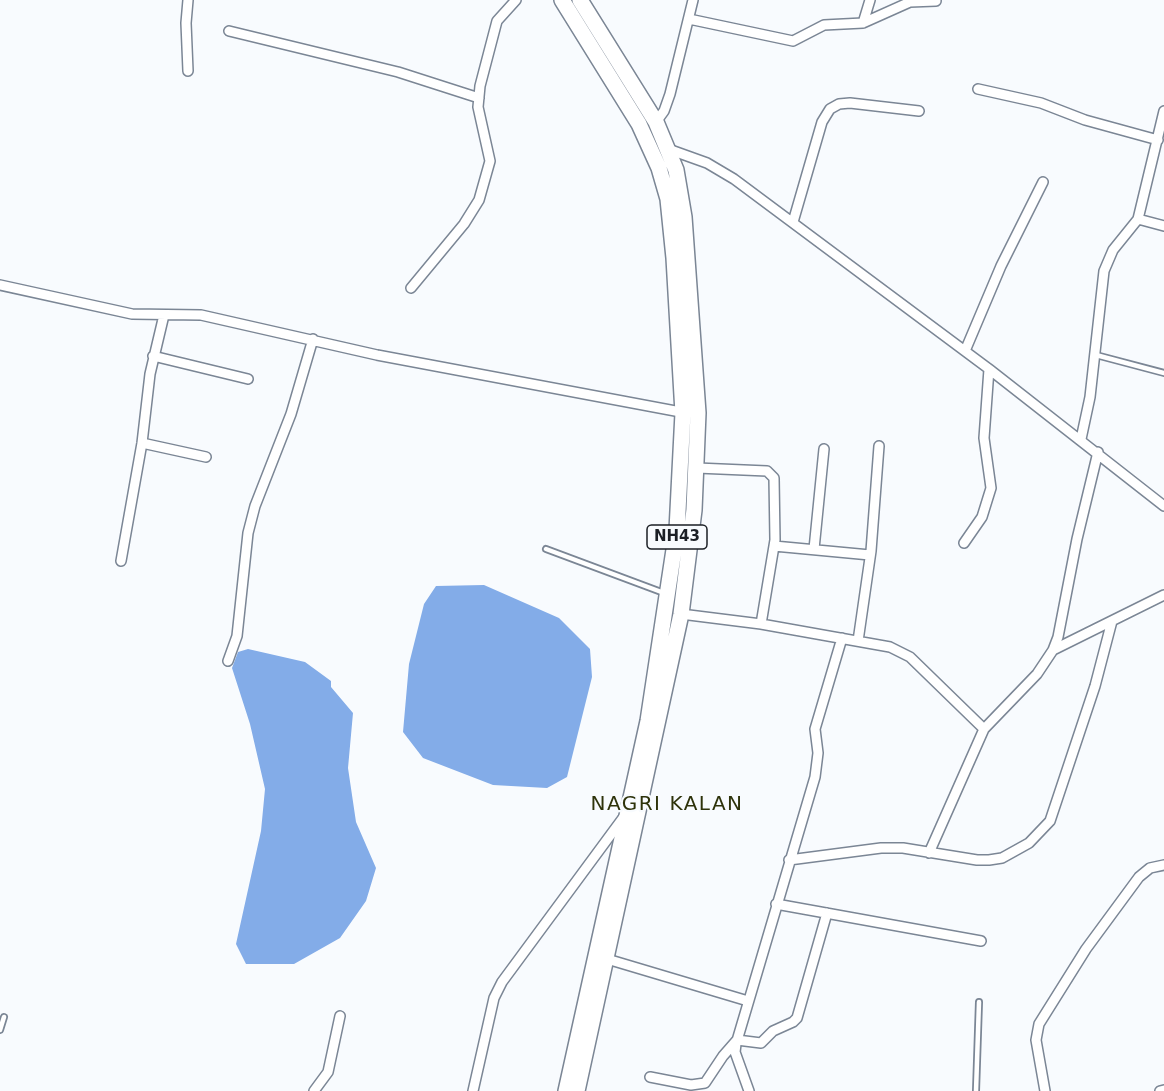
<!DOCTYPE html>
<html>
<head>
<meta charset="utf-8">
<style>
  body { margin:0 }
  canvas { display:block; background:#f8fbfe }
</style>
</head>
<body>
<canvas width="1164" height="1091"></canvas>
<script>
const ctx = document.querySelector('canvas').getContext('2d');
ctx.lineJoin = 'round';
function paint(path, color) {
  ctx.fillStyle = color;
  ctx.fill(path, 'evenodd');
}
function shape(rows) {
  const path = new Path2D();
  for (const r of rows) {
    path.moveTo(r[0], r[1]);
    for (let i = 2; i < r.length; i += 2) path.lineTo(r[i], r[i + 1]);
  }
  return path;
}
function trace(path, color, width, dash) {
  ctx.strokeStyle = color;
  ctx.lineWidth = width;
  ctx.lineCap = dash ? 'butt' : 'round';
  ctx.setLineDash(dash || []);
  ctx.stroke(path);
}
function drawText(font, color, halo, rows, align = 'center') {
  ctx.font = font + ' "DejaVu Sans",sans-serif';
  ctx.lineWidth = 4.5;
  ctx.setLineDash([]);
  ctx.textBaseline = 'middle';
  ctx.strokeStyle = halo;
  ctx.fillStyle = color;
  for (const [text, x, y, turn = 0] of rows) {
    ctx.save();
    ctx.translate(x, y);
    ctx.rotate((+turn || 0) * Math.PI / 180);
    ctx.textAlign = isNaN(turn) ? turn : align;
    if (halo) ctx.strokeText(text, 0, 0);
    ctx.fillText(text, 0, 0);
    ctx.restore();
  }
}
paint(shape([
  [484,585,559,618,590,649,592,677,567,777,547,788,493,785,423,758,403,732,409,664,424,604,436,586],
  [248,649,305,662,331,681,331,687,353,713,348,768,356,822,376,868,366,901,340,938,294,964,246,964,236,944,261,831,265,789,250,724,232,668,238,652]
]), '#83ace8');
const service = shape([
  [1096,355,1164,373],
  [546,549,664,593],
  [0,1030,4,1017],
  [976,1091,979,1002]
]);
const minor = shape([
  [188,0,186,23,188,71],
  [689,19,793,41,824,25,863,23,910,2,936,1],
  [863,23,870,0],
  [229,31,398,72,479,98],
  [978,89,1041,103,1085,120,1158,140],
  [656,122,664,111,670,94,693,0],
  [668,149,707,163,734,179,989,369,1164,506],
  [1138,219,1164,226],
  [793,222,822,122,830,109,839,104,850,103,919,111],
  [0,285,132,314,201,315,377,355,686,413],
  [411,288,464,224,479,200,490,161,478,107,480,86,497,21,516,0],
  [965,351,1001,266,1043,182],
  [153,356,248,379],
  [1081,439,1090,397,1104,271,1113,250,1138,219,1164,111],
  [142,443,206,457],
  [697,468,767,471,774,478,775,540,761,624],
  [964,543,982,517,991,488,984,438,989,369],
  [774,546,870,555],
  [814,549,824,449],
  [121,561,142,443,150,374,164,315],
  [681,614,761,624,890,647,910,657,984,729],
  [858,641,871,551,879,446],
  [1053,650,1164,595],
  [228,661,237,636,248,533,255,506,291,414,313,339],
  [929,853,984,729,1037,674,1053,650,1058,637,1077,539,1098,452],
  [789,860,881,848,903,848,977,860,989,860,1002,858,1029,843,1050,821,1095,686,1112,621],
  [776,904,981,941],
  [607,959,748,1001],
  [650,1077,691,1085,705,1083,723,1056,737,1040,761,1043,773,1031,793,1022,797,1018,827,913],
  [314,1091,328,1072,340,1016],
  [473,1091,494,998,502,982,623,818],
  [749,1091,735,1052,736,1044,815,777,818,753,815,729,842,638],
  [1045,1091,1036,1040,1039,1024,1086,949,1139,877,1150,868,1164,865],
  [1160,1091,1164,1090]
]);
const trunk = shape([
  [562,0,639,124,659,168,668,199,674,258,683,413,677,530,648,721,566,1091],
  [577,1091,681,614,694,510,698,413,684,217,676,170,656,122,580,0]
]);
trace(service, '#7b8695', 8);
trace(minor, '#7b8695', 12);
trace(trunk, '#7b8695', 18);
trace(service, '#fff', 4.5);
trace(minor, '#fff', 9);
trace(trunk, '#fff', 15);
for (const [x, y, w] of [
  [677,537,60]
]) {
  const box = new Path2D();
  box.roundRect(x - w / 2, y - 12, w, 24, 4.5);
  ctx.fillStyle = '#f8fbfe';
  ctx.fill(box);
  trace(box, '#1b1f25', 1.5);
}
drawText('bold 15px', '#1b1f25', null, [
  ["NH43",677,537]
]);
ctx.letterSpacing = '1.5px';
drawText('20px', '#2e330b', '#f8fbfe', [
  ["NAGRI KALAN",667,805]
]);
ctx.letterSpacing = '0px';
</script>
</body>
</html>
